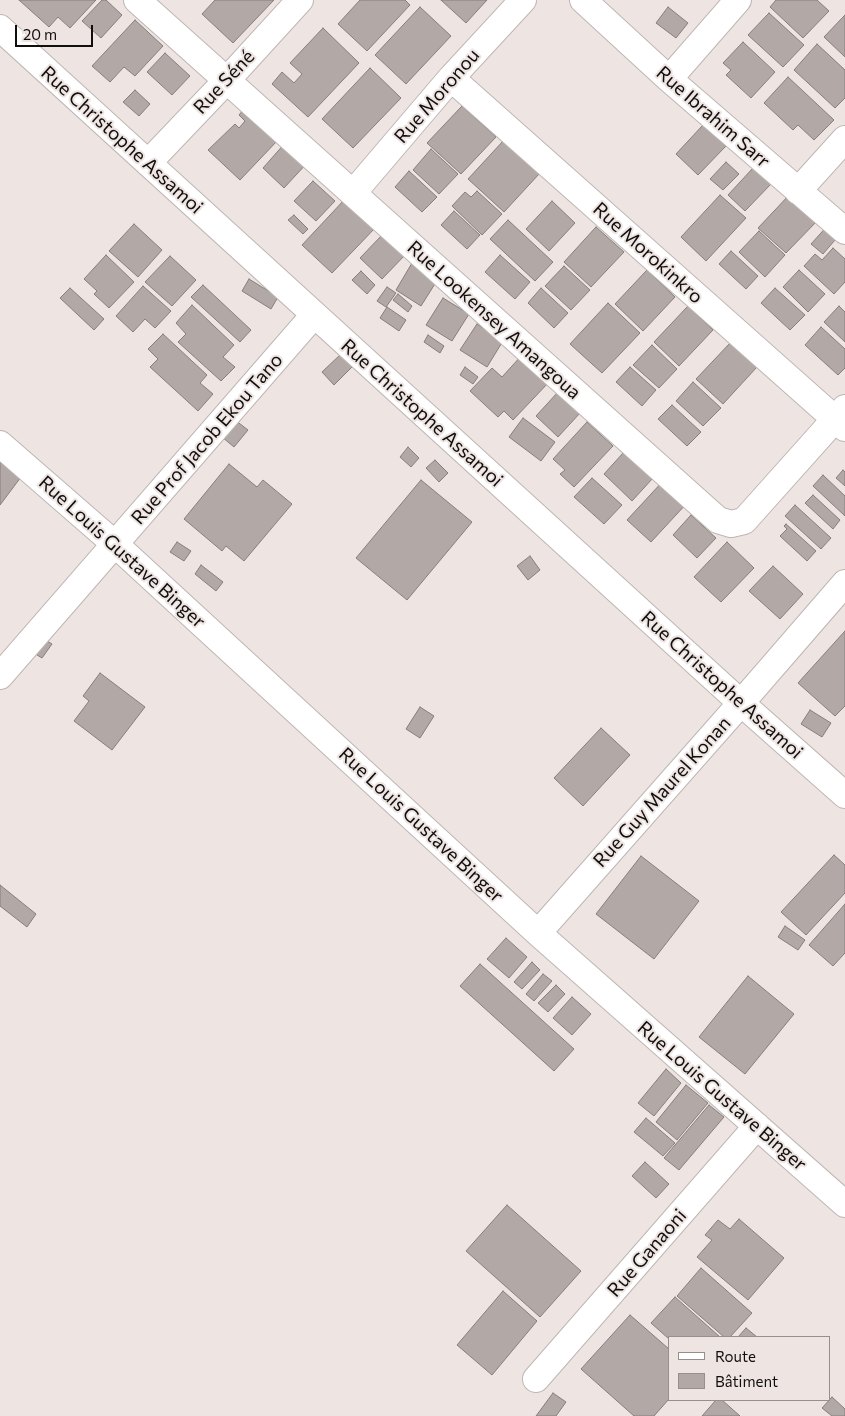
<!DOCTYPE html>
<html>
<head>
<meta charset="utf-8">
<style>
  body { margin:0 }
  #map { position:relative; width:845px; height:1416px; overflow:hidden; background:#eee5e3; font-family:Commissioner,sans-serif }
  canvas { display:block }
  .legend { position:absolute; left:668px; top:1336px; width:162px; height:65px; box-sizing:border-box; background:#eee5e3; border:1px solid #968f8e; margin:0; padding:6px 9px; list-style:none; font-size:15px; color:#110e0e }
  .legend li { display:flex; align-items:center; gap:10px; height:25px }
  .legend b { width:25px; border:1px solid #968f8e }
  .scale { position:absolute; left:15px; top:25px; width:78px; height:22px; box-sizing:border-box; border:2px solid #110e0e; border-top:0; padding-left:6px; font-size:15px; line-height:18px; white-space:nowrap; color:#110e0e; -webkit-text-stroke:4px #eee5e3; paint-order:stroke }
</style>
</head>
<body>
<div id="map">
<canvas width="845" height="1416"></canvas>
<ul class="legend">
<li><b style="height:6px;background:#fff"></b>Route</li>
<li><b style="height:14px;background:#b2a9a7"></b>Bâtiment</li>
</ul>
<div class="scale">20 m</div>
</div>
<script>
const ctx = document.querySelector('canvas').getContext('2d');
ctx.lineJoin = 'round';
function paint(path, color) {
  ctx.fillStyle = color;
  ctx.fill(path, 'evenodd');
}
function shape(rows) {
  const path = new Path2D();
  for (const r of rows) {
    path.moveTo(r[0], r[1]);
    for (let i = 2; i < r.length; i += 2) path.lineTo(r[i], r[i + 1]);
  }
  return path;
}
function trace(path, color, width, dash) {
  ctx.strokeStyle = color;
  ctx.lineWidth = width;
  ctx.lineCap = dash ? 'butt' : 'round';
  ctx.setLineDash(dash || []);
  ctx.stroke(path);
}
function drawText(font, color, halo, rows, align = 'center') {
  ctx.font = font + ' Commissioner,sans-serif';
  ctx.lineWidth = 4;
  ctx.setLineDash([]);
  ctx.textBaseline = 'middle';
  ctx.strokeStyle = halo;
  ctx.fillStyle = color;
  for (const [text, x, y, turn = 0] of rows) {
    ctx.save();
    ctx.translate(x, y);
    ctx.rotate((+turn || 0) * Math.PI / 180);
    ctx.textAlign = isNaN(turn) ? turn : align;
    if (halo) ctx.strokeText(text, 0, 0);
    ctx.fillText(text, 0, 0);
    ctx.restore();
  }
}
const building = shape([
  [19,0,96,0,70,28,58,17,49,27,19,0],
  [102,0,106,0,122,15,101,38,82,21,102,0],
  [215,0,274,0,233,43,202,14,215,0],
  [360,0,405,0,410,5,367,51,338,24,360,0],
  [441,0,487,0,466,23,441,0],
  [776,0,817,0,829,11,803,38,770,7,776,0],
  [420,7,451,36,406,84,375,55,420,7],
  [668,7,688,23,676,38,656,23,668,7],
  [769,13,804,45,783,67,748,35,769,13],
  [845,15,845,57,824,37,845,15],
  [135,20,163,46,135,76,124,67,110,82,92,66,135,20],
  [323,28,359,63,308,117,272,84,282,72,294,83,302,74,290,63,323,28],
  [743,42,775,72,751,98,726,75,731,70,723,63,743,42],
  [817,44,845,70,845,98,835,108,794,70,817,44],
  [165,53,190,76,172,95,147,72,165,53],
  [370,68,401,98,353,148,322,119,370,68],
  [788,77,834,120,814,140,798,125,793,130,764,103,788,77],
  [135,90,150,104,139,116,123,102,135,90],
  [462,106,496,137,461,174,427,143,462,106],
  [244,109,278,140,240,180,208,150,235,124,239,128,245,121,239,115,244,109],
  [703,125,726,146,698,175,676,154,703,125],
  [504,140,540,173,504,212,468,179,504,140],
  [286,142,308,162,284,188,263,168,286,142],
  [431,149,458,174,439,194,413,170,431,149],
  [726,162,739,174,723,190,710,179,726,162],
  [753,168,771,184,745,211,728,195,753,168],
  [409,171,437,197,422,212,395,187,409,171],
  [313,181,335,201,316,221,294,201,313,181],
  [477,191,502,214,482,235,452,206,465,192,471,197,477,191],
  [791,193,819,219,786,253,758,228,791,193],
  [720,195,746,218,706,261,681,237,720,195],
  [345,199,376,227,332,273,302,245,345,199],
  [552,201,575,223,549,251,526,229,552,201],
  [454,211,480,235,467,249,441,225,454,211],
  [294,215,308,229,303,234,288,220,294,215],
  [508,220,553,262,535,281,490,239,508,220],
  [830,223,841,233,823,254,811,244,830,223],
  [134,224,162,250,138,277,109,251,134,224],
  [596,227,624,252,591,287,564,262,596,227],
  [759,231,785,255,765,277,739,252,759,231],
  [384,233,406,254,382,279,360,258,384,233],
  [833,248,845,259,845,282,834,294,804,266,815,254,822,260,833,248],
  [731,251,758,276,746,289,719,264,731,251],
  [106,255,134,282,109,308,94,294,97,291,84,279,106,255],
  [500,255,530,282,515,299,485,272,500,255],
  [170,256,196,280,172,306,145,282,170,256],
  [412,263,438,279,421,306,396,290,412,263],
  [564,266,590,290,571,310,545,286,564,266],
  [647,270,675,297,643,331,615,304,647,270],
  [799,270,825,294,808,312,783,287,799,270],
  [361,271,375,285,367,294,352,280,361,271],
  [249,279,278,297,271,309,242,291,249,279],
  [203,285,251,330,240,342,191,297,203,285],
  [143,286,171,311,155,328,145,319,133,332,116,316,143,286],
  [387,287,396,293,386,307,377,301,387,287],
  [70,288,104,319,94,330,60,298,70,288],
  [541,288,568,313,554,328,528,303,541,288],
  [775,288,805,315,790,330,761,303,775,288],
  [398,294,412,306,408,312,393,300,398,294],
  [443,298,469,314,452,341,426,325,443,298],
  [608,303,640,333,602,373,570,344,608,303],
  [192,305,234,345,223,357,235,367,221,381,178,342,186,334,176,323,192,305],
  [688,306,713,330,679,366,654,342,688,306],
  [839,306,845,312,845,342,824,322,839,306],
  [387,307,406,320,399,331,380,318,387,307],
  [477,324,503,341,487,367,460,350,477,324],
  [821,327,845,349,845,368,838,375,805,345,821,327],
  [163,334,207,375,200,383,213,394,198,411,150,367,158,359,148,349,163,334],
  [428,335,444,346,440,353,424,342,428,335],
  [731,342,757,367,723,404,696,379,731,342],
  [652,345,677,369,659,388,633,365,652,345],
  [341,354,353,366,334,385,322,372,341,354],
  [522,355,550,381,513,420,504,411,498,417,470,391,492,368,502,377,522,355],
  [465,367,478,377,473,384,460,375,465,367],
  [630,367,656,390,642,406,616,382,630,367],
  [693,382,721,408,703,426,676,401,693,382],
  [558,392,580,413,558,437,536,416,558,392],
  [672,405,701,432,687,446,658,419,672,405],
  [523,418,555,442,541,461,509,437,523,418],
  [235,420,248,430,234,447,222,437,235,420],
  [587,422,613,446,574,487,560,474,565,470,553,459,587,422],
  [408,447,419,458,411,467,400,457,408,447],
  [624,452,653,478,632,501,604,474,624,452],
  [435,460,448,473,439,482,426,468,435,460],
  [0,462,21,477,0,505,0,462],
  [229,464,257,487,263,480,292,504,244,561,226,546,222,551,184,519,229,464],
  [843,470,845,472,845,486,836,478,843,470],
  [823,475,845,496,845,516,813,486,823,475],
  [592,478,622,505,604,524,574,497,592,478],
  [421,480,472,522,407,600,356,558,421,480],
  [664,480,688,502,651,542,627,520,664,480],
  [813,495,840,520,833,529,805,503,813,495],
  [795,505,831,538,821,549,785,516,795,505],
  [691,515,716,538,697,558,673,535,691,515],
  [786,524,816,551,807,561,780,536,787,529,784,526,786,524],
  [177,542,191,551,184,561,170,552,177,542],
  [727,542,754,568,721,602,694,577,727,542],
  [530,556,540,570,528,580,517,566,530,556],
  [201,565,223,582,216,591,195,574,201,565],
  [773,566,803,594,780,619,749,591,773,566],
  [845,631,845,706,835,716,798,683,845,631],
  [39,636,52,644,42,658,29,650,39,636],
  [100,673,145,707,112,750,74,721,89,701,83,696,100,673],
  [420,707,434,716,420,738,406,729,420,707],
  [810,710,831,723,822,737,801,724,810,710],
  [601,728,630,755,583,806,554,778,601,728],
  [834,855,845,865,845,893,806,935,781,912,834,855],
  [641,856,699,901,654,959,596,914,641,856],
  [0,885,36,914,27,927,0,906,0,885],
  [845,904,845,953,833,966,809,945,845,904],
  [785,926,805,940,798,950,778,937,785,926],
  [506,938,527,957,509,978,487,959,506,938],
  [532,962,540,970,522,989,514,982,532,962],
  [480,964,574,1049,554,1071,460,986,480,964],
  [543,974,552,981,534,1001,526,994,543,974],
  [748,976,794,1014,745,1074,699,1037,748,976],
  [556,985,565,994,548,1012,538,1003,556,985],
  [572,997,591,1014,572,1035,553,1018,572,997],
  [666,1069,681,1083,654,1116,638,1103,666,1069],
  [686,1085,708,1103,677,1140,656,1122,686,1085],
  [709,1105,724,1117,679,1170,664,1158,709,1105],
  [646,1118,675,1143,663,1156,634,1132,646,1118],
  [645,1162,669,1184,656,1198,632,1176,645,1162],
  [507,1205,581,1271,540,1317,466,1251,507,1205],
  [739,1219,784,1258,748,1300,697,1257,712,1240,705,1235,718,1220,730,1229,739,1219],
  [701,1268,752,1313,730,1337,724,1337,677,1296,701,1268],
  [503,1291,537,1321,492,1375,457,1345,503,1291],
  [675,1297,720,1337,669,1337,669,1339,651,1323,675,1297],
  [630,1315,669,1349,669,1399,654,1416,634,1416,581,1369,630,1315],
  [746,1328,757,1337,738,1337,746,1328],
  [553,1393,566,1402,556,1416,536,1416,553,1393],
  [832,1397,845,1409,845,1416,832,1416,822,1408,832,1397],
  [716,1400,722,1400,740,1416,702,1416,716,1400]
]);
paint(building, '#b2a9a7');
trace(building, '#867e7c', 1);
const minor = shape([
  [137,0,718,520,731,524,744,521,845,408],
  [583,0,669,79,845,231],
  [0,28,741,703,845,795],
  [451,78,845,428],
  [669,79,738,0],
  [148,163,227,80,300,0],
  [798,191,845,139],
  [353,193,451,78,523,0],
  [0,444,116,545,538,933,845,1204],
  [0,676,314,315],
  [538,933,741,703,845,583],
  [536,1379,757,1126]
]);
trace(minor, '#bfb6b4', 28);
trace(minor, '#fff', 26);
drawText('19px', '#110e0e', '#eee5e3', [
  ["Rue Séné",224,82,-47],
  ["Rue Moronou",437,96,-49],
  ["Rue Ibrahim Sarr",713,117,41],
  ["Rue Christophe Assamoi",122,140,42],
  ["Rue Morokinkro",648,253,42],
  ["Rue Lookensey Amangoua",494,320,42],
  ["Rue Christophe Assamoi",422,413,42],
  ["Rue Prof Jacob Ekou Tano",207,439,-49],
  ["Rue Louis Gustave Binger",122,552,42],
  ["Rue Christophe Assamoi",722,685,42],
  ["Rue Guy Maurel Konan",662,792,-48],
  ["Rue Louis Gustave Binger",421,825,43],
  ["Rue Louis Gustave Binger",722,1096,41],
  ["Rue Ganaoni",647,1253,-49]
]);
</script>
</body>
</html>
